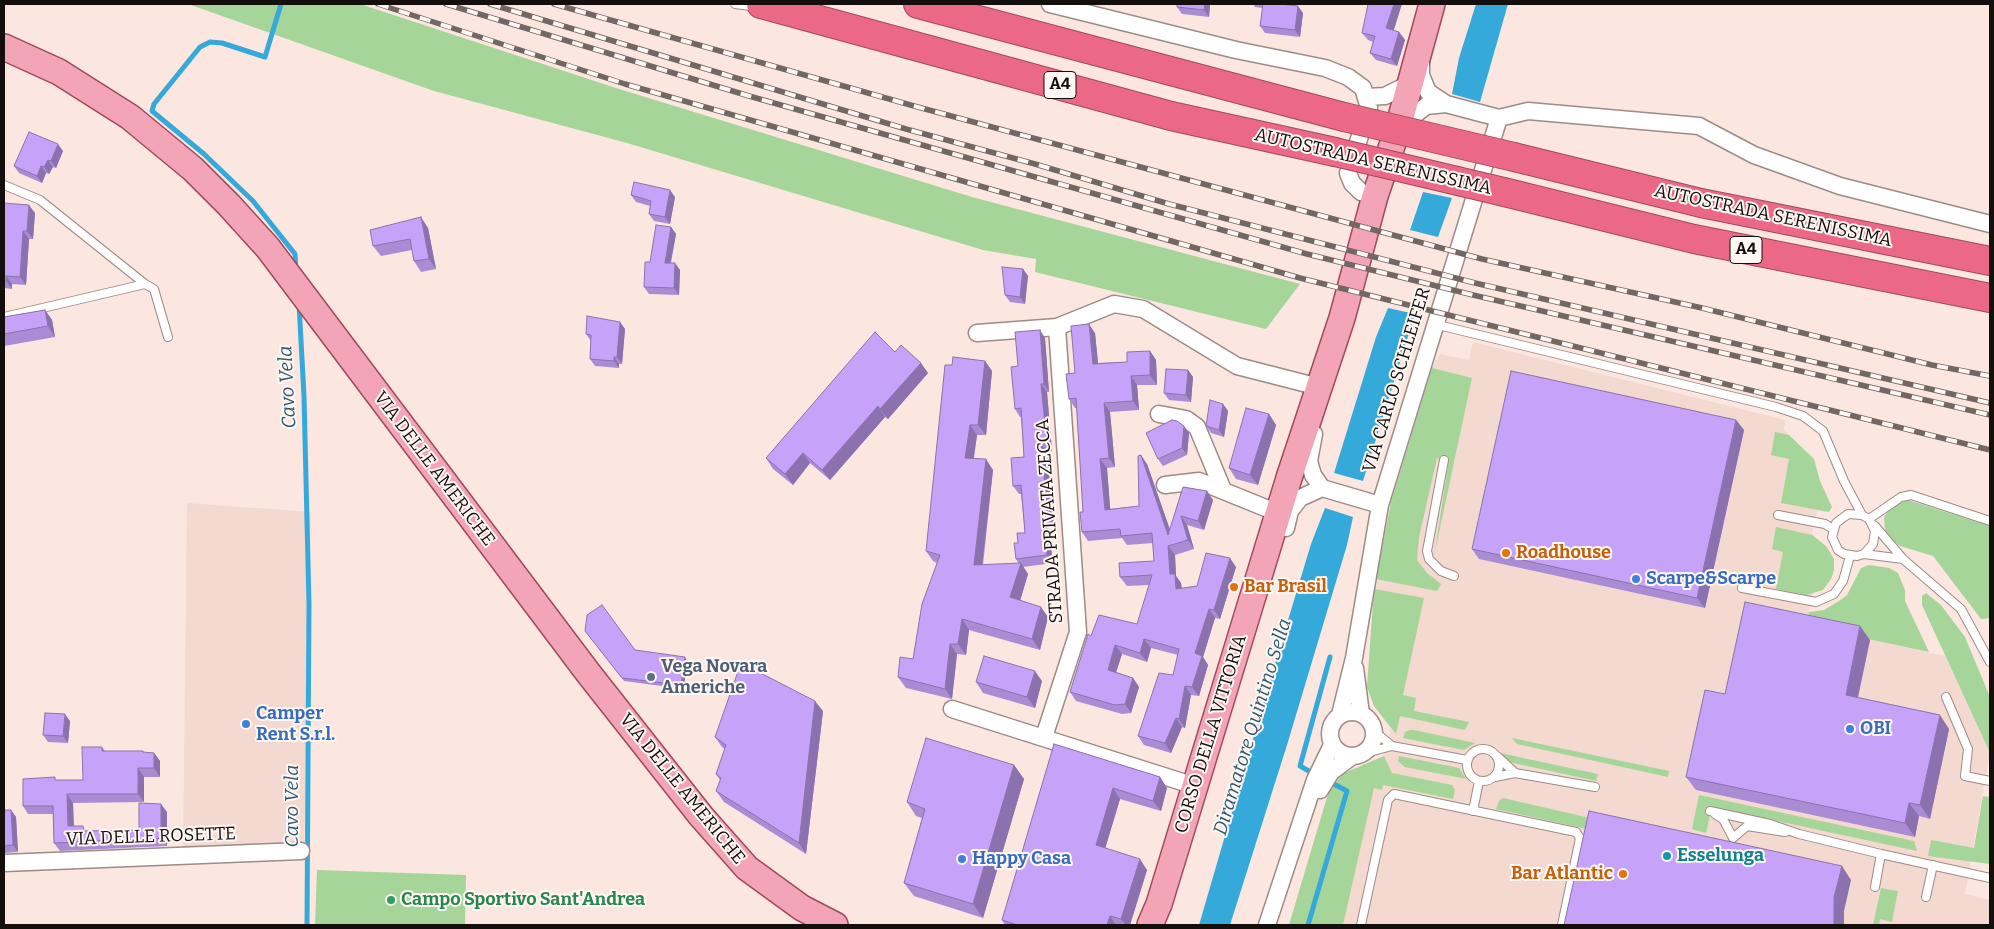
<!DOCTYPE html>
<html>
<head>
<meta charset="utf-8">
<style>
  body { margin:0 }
  #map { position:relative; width:1994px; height:929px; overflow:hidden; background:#fbe7e0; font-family:Bitter,serif }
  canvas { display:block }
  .frame { position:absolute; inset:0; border:5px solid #140e0c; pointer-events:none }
</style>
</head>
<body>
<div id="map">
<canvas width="1994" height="929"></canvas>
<div class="frame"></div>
</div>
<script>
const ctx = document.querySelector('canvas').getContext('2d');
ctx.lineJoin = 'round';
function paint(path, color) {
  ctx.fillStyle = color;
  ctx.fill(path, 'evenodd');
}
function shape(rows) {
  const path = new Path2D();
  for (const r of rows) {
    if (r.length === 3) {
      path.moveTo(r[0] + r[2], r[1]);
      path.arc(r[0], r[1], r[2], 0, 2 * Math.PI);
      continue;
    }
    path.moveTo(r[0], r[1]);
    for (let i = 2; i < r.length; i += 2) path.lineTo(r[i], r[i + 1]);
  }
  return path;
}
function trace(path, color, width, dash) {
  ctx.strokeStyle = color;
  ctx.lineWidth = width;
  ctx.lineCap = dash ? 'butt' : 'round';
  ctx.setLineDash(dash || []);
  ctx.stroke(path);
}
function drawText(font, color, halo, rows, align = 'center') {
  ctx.font = font + ' Bitter,serif';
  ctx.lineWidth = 4;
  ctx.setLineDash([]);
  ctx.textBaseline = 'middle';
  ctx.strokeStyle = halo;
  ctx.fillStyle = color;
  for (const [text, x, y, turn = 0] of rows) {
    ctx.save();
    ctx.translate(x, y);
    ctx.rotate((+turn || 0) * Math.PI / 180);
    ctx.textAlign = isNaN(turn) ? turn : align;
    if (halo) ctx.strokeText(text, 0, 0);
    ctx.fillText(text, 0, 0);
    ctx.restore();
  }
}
paint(shape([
  [1473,342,1785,420,1784,430,1814,459,1820,481,1832,507,1829,512,1817,511,1812,534,1831,552,1834,570,1831,579,1823,590,1813,593,1806,626,1945,656,1990,753,1965,894,1990,900,1990,925,1289,925,1328,794,1342,774,1384,756,1391,729,1374,706,1367,687,1374,589,1391,502,1431,370,1440,354,1469,360],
  [187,503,311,512,304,845,183,852]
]), '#f3d9cf');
paint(shape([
  [188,4,360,4,619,89,972,197,1300,284,1266,329,1035,272,1036,259,983,250,627,143,434,91],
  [1432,368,1472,378,1434,556,1449,460,1437,458,1419,537,1417,560,1427,573,1441,584,1437,591,1376,579,1391,502],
  [1775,432,1789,435,1814,459,1820,481,1832,507,1829,512,1781,503,1789,459,1771,455],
  [1908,500,1990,526,1990,618,1981,619,1933,556,1900,546,1891,539,1885,530,1884,517,1893,505],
  [1776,527,1812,535,1826,546,1834,559,1834,570,1831,579,1823,590,1806,595,1776,589,1783,552,1772,549],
  [1869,565,1889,568,1898,573,1905,590,1905,601,1929,652,1806,626,1809,612,1824,610,1839,601,1847,595,1861,568],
  [1374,589,1424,598,1403,695,1416,698,1414,711,1469,722,1465,730,1400,716,1396,734,1374,706,1367,687],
  [1926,593,1941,605,1965,637,1990,697,1990,753,1922,605,1922,596],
  [1410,730,1414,730,1475,743,1464,750,1403,738,1405,732],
  [1512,738,1669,771,1668,777,1517,744],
  [1500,753,1598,774,1596,781,1509,762],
  [1384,756,1392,773,1452,785,1455,790,1453,799,1383,785,1382,790,1374,788,1343,925,1289,925,1328,794,1342,774],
  [1399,756,1459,768,1466,779,1405,767,1398,761],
  [1699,795,1914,841,1917,851,1712,807,1706,833,1692,829],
  [1983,796,1990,797,1990,864,1928,856,1931,840,1974,848],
  [1503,798,1590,818,1587,829,1496,809,1499,801],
  [317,870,466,875,465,925,315,925],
  [1881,888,1898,891,1892,922,1880,919,1879,925,1873,925]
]), '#a6d59a');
paint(shape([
  [1476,4,1508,4,1480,102,1452,94,1459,58],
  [1423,192,1452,198,1438,237,1410,230],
  [1388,308,1415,314,1363,481,1334,473,1376,337],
  [1325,508,1353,517,1347,545,1287,745,1230,925,1199,925,1282,640,1311,544]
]), '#36a9db');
trace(shape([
  [281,4,265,57,222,43,210,42,200,47,154,104,152,111,204,154,253,201,295,254,296,271],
  [299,304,304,396,309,604,307,925],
  [1314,774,1300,766,1330,657],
  [1308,925,1347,791,1328,781]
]), '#36a9db', 5);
const service = shape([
  [735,4,758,7],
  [4,185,40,200,145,284],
  [4,317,145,284,154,289,168,337],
  [1434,324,1776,407,1803,416,1823,431,1844,481,1862,515,1869,519,1875,531,1873,544,1864,554,1857,556,1844,554,1838,550,1832,537,1836,523,1848,514,1862,515],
  [1444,460,1427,551,1429,559,1441,571,1454,576],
  [1778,515,1825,524,1833,529],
  [1869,519,1901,497,1911,495,1990,521],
  [1875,526,1903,559,1961,609,1990,662],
  [1864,554,1903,559],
  [1742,588,1816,602,1834,594,1843,581,1850,556],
  [1946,697,1968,749,1965,776,1990,781],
  [1392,746,1467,760],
  [1483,765,16],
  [1362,754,1392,746,1374,731],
  [1515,773,1595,787],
  [1495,777,1515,773,1498,757],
  [1473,811,1479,781],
  [1710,811,1770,824,1799,834,1881,854,1990,878],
  [1715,814,1723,819,1733,838,1747,826,1785,832],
  [1875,887,1881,854],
  [1926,897,1933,865],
  [1361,925,1388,800,1394,794,1576,832,1580,838,1562,925]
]);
const minor = shape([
  [1050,4,1236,50,1325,68,1348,77,1363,88,1369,108,1348,173,1352,183,1361,192,1375,196],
  [1367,97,1385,96,1409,84],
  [1446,104,1499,118,1528,111,1699,126,1754,155,1840,186,1990,224],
  [1398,128,1426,106,1446,104,1428,92,1421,75,1421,61],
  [977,333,1057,327,1114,304,1143,309,1237,366,1319,387],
  [1159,414,1186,419,1197,427,1223,490],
  [1165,485,1199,481,1278,513],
  [1322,488,1380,505],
  [1286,528,1290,511,1300,498,1322,488,1313,475,1309,461,1314,434],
  [1355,668,1361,714],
  [952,709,1195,786],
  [1352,734,22],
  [1340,715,1354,658,1380,505,1499,118],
  [1044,737,1078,632,1057,327],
  [1320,790,1331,772,1351,757],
  [4,863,301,851],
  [1267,925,1315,780,1332,745]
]);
const primary = shape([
  [4,47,59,72,130,117,193,169,229,205,268,248,589,674,701,816,747,868,802,908,835,925],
  [1150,925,1159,904,1289,478,1342,318,1375,196,1398,128,1432,4]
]);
const motorway = shape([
  [761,4,1171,116,1335,152],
  [918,4,1344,117],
  [1514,157,1701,203,1990,261],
  [1504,192,1694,239,1990,298]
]);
trace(service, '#9d8b85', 10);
trace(minor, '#9d8b85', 19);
trace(primary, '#a0495c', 28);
trace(motorway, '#a0495c', 30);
trace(service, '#fff', 8);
trace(minor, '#fff', 16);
trace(primary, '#f3a5b7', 25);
trace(motorway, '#eb6987', 28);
const rail = shape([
  [378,4,625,84,1300,278,1990,450],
  [446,4,749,96,1307,254,1473,295,1990,415],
  [490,4,906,129,1035,164,1169,204,1475,283,1990,403],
  [554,4,914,106,1482,259,1702,308,1932,365,1990,376]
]);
trace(rail, '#736763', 5.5);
trace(rail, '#fff7f4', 4, [11]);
const motorwayBridge = shape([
  [1344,117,1514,157],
  [1335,152,1504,192]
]);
trace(motorwayBridge, '#a0495c', 30, []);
trace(motorwayBridge, '#eb6987', 28);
paint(shape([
  [1177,4,1210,4,1209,17,1182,14,1177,7],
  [1253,4,1281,4,1303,13,1300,37,1265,33,1260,26,1263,8,1255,7],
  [1394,31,1399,32,1405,40,1397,66,1376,60,1370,53,1373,42,1368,40,1362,33],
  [63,151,56,168,53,167,49,174,46,173,42,183,19,173,14,166],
  [631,195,675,197,670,224,654,221,649,214,650,206,636,202],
  [4,203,35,213,33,239,29,239,26,285,12,284,12,289,4,288],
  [671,227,676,234,671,263,680,270,679,295,649,294,644,287,650,262],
  [428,228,436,269,421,272,414,261,412,250,381,256,373,246],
  [1023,269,1028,276,1025,304,1010,302,1005,295],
  [45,310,52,320,55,337,4,346,4,317],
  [620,322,625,329,622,364,619,364,619,368,595,366,590,359,591,341,586,334],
  [1095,333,1098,363,1127,362,1150,351,1156,360,1157,385,1137,385,1139,410,1110,412,1115,467,1107,468,1110,509,1139,506,1147,464,1170,530,1183,487,1207,491,1213,500,1204,530,1187,525,1194,549,1175,555,1176,576,1181,583,1182,588,1197,586,1236,567,1220,619,1215,618,1203,657,1208,665,1199,696,1191,695,1185,728,1182,727,1171,753,1144,745,1138,736,1173,675,1178,655,1151,648,1147,662,1122,654,1116,672,1133,678,1139,687,1131,713,1122,714,1076,701,1070,692,1091,636,1137,624,1149,585,1127,586,1120,577,1154,561,1153,543,1127,545,1122,538,1088,541,1082,532,1083,512,1077,408,1075,408,1069,399,1075,373],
  [1045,338,1049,392,1047,392,1052,451,1047,452,1054,526,1048,526,1053,563,1023,567,1028,574,1020,600,1048,617,1040,650,969,630,966,655,957,654,952,699,906,688,898,677,913,659,937,563,933,561,926,551,952,365,985,361,992,371,986,435,977,435,974,458,993,470,983,565,1019,564,1016,559,1018,543,1025,533,1021,494,1019,494,1013,486,1024,457,1021,417,1020,417,1015,409,1018,366],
  [895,352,928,373,888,419,885,417,830,480,810,463,793,485,773,469,766,458],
  [1188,370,1193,377,1191,402,1169,400,1164,393],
  [1223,404,1228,411,1224,437,1211,433,1206,426],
  [1269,414,1276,425,1258,485,1236,479,1229,468],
  [1736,420,1744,430,1705,608,1479,559,1472,549],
  [1184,426,1189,433,1187,455,1163,466,1158,459],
  [585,631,635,650,687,661,684,689,624,681],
  [1870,640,1858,698,1949,729,1930,819,1919,816,1915,837,1696,790,1686,777,1725,694],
  [1042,681,1035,708,983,693,976,682],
  [823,711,806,854,724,802,716,791,720,780,716,774,725,749,722,747,715,737],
  [70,721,68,743,48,742,43,735],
  [1054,744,1160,777,1167,788,1161,811,1120,799,1105,848,1147,870,1130,925,1005,925,1002,920],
  [102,747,105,751,143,751,144,752,154,753,160,761,160,777,144,777,144,802,73,803,74,826,87,831,139,830,167,812,167,846,60,851,54,843,53,814,28,814,23,806,83,780],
  [1014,765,1024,779,983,918,914,896,904,883,922,818,916,816,907,802],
  [4,810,11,810,16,817,18,852,4,853]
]), '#aa8cd5');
paint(shape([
  [1205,4,1210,4,1209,17,1204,10],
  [1394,4,1402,4,1392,36,1386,28],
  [1298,6,1303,13,1300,37,1295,30],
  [1399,32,1405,40,1397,66,1391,59],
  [58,144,63,151,56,168,51,161],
  [48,160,53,167,49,174,44,167],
  [41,166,46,173,42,183,37,176],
  [670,190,675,197,670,224,665,217],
  [29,205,35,213,33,239,27,231],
  [421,217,428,228,436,269,429,259],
  [671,227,676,234,669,270,665,263],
  [23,231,29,239,26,285,20,277],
  [675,263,680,270,679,295,674,288],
  [1023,269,1028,276,1025,304,1020,297],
  [6,276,12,284,12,289,6,281],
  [45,310,52,320,55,337,48,326],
  [620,322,625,329,622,364,617,357],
  [1089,324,1095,333,1099,373,1093,364],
  [1040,330,1045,338,1049,392,1044,384],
  [1150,351,1156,360,1157,385,1150,375],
  [614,357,619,364,619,368,614,361],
  [985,361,992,371,986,435,978,425],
  [921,363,928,373,888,419,880,409],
  [1188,370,1193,377,1191,402,1186,395],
  [1131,376,1137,385,1139,410,1133,401],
  [1041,384,1047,392,1052,451,1047,444],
  [1104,403,1110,412,1115,467,1109,458],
  [1223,404,1228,411,1224,437,1219,430],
  [878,406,885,417,830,480,822,470],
  [1269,414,1276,425,1258,485,1250,475],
  [1736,420,1744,430,1705,608,1697,598],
  [970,425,977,435,972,468,965,458],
  [1184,426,1189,433,1187,455,1182,448],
  [1041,444,1047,452,1054,526,1048,518],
  [803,453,810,463,793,485,785,474],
  [1141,455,1147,464,1175,544,1168,535],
  [986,459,993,470,981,575,974,565],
  [1100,459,1107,468,1111,519,1105,510],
  [1207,491,1213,500,1204,530,1198,521],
  [1181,516,1187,525,1194,549,1188,540],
  [1043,518,1048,526,1053,563,1047,555],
  [1168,546,1175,555,1176,576,1181,583,1182,598,1176,589,1170,574],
  [1230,558,1236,567,1220,619,1214,610],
  [1021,563,1028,574,1018,608,1010,597],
  [1041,607,1048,617,1040,650,1032,639],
  [1209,609,1215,618,1203,657,1208,665,1199,696,1192,687,1195,653],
  [962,619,969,630,966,655,958,644],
  [1860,626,1870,640,1855,709,1846,695],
  [1144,639,1151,648,1147,662,1140,653],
  [950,644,957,654,952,699,945,689],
  [1115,645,1122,654,1114,679,1108,670],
  [685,657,687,661,684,689,681,685],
  [1035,671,1042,681,1035,708,1027,697],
  [1133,678,1139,687,1131,713,1125,704],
  [1185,686,1191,695,1185,728,1179,719],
  [815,701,823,711,806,854,799,843],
  [65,714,70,721,68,743,63,736],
  [1940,715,1949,729,1930,819,1920,805],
  [1176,718,1182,727,1171,753,1165,743],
  [154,753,160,761,160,777,154,768],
  [1014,765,1024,779,983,918,973,904],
  [138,768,144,777,144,802,138,794],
  [1160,777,1167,788,1161,811,1153,801],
  [1113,788,1120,799,1103,856,1096,845],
  [67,794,73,803,74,834,68,826],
  [1909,803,1919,816,1915,837,1905,823],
  [161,804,167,812,167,846,161,838],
  [11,810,16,817,18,852,13,845],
  [1140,859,1147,870,1130,925,1126,925,1121,919],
  [1842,866,1851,880,1844,911,1844,925,1834,925,1834,897],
  [1110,916,1116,925,1107,925]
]), '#8b72ae');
const building = shape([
  [1177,4,1205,4,1204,10,1177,7,1177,4],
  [1263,4,1281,4,1298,6,1295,30,1260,26,1263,4],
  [1368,4,1394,4,1386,28,1399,32,1391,59,1370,53,1375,36,1362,33,1368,4],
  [29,132,58,144,51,161,48,160,44,167,41,166,37,176,14,166,29,132],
  [634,182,670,190,665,217,649,214,651,201,631,195,634,182],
  [4,203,29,205,27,231,23,231,20,277,6,276,6,281,4,281,4,203],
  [421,217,429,259,414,261,410,239,373,246,370,230,421,217],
  [656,225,671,227,665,263,675,263,674,288,644,287,645,262,650,262,656,225],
  [1002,267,1023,269,1020,297,1005,295,1002,267],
  [45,310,48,326,4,334,4,317,45,310],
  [587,316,620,322,617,357,614,357,614,361,590,359,591,335,586,334,587,316],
  [1089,324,1093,364,1127,362,1127,352,1150,351,1150,375,1131,376,1133,401,1104,403,1109,458,1100,459,1105,510,1139,506,1138,456,1141,455,1168,535,1183,487,1207,491,1198,521,1181,516,1188,540,1168,546,1170,574,1175,574,1176,589,1197,586,1206,553,1230,558,1214,610,1209,609,1195,653,1202,656,1192,687,1185,686,1179,719,1176,718,1165,743,1138,736,1159,673,1173,675,1179,649,1144,639,1140,653,1115,645,1108,670,1133,678,1125,704,1115,705,1070,692,1088,634,1091,636,1099,615,1137,624,1152,575,1120,577,1119,563,1154,561,1152,533,1121,536,1120,529,1082,532,1080,512,1083,512,1076,398,1069,399,1066,374,1075,373,1071,326,1089,324],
  [1040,330,1044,384,1041,384,1047,444,1041,444,1048,518,1043,518,1047,555,1016,559,1014,543,1018,543,1017,533,1025,533,1021,485,1013,486,1011,458,1024,457,1021,408,1015,409,1011,367,1018,366,1015,332,1040,330],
  [875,332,895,352,901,345,921,363,880,409,878,406,822,470,803,453,785,474,766,458,875,332],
  [953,357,985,361,978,425,970,425,965,458,986,459,974,565,1021,563,1010,597,1041,607,1032,639,962,619,958,644,950,644,945,689,898,677,900,657,913,659,922,604,940,555,926,551,945,365,952,365,953,357],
  [1166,369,1188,370,1186,395,1164,393,1166,369],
  [1511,371,1736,420,1697,598,1472,549,1511,371],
  [1210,400,1223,404,1219,430,1206,426,1210,400],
  [1246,408,1269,414,1250,475,1229,468,1246,408],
  [1172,420,1177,421,1184,426,1182,448,1158,459,1146,433,1172,420],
  [1745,602,1860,626,1846,695,1940,715,1920,805,1909,803,1905,823,1686,777,1705,690,1725,694,1745,602],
  [602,605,635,650,685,657,681,685,622,678,585,631,587,615,602,605],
  [984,656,1035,671,1027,697,976,682,984,656],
  [741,663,815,701,799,843,716,791,721,778,716,774,726,745,715,737,741,663],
  [45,713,65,714,63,736,43,735,45,713],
  [926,738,1014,765,973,904,904,883,925,809,907,802,926,738],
  [1054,744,1160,777,1153,801,1113,788,1096,845,1140,859,1121,919,1110,916,1107,925,1018,925,1002,920,1054,744],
  [82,747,102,747,102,751,143,751,143,752,154,753,154,768,138,768,138,794,67,794,68,826,83,826,84,831,139,830,139,803,161,804,161,838,54,843,53,806,23,806,23,779,55,777,55,780,83,780,82,747],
  [4,810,11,810,13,845,4,846,4,810],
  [1589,811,1842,866,1834,897,1834,925,1564,925,1589,811]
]);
paint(building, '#c6a3f8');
trace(building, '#8b72ae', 1);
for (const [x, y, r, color] of [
  [1506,553,5,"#e8710a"],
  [1636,579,5,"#3f7fe0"],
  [1234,587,5,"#e8710a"],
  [651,677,5,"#5c6f8a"],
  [246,724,5,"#3f7fe0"],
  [1850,729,5,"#3f7fe0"],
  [1667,856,5,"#0f9aa8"],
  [962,859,5,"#3f7fe0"],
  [1623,874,5,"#e8710a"],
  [391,900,5,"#2e9e5b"]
]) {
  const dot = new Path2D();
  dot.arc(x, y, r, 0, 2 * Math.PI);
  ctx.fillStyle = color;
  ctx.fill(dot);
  trace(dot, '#fff7f4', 2);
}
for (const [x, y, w] of [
  [1060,85,32],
  [1746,250,32]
]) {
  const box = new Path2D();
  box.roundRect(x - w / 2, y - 13.5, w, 27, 4);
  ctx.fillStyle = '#fff7f4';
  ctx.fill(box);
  trace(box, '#140e0c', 1);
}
drawText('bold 16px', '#140e0c', null, [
  ["A4",1060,85],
  ["A4",1746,250]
]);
drawText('18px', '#140e0c', '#fff7f4', [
  ["AUTOSTRADA SERENISSIMA",1373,162,13],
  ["AUTOSTRADA SERENISSIMA",1773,216,12],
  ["VIA CARLO SCHLEIFER",1397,380,-73],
  ["VIA DELLE AMERICHE",434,469,53],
  ["STRADA PRIVATA ZECCA",1050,521,-94],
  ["CORSO DELLA VITTORIA",1211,734,-73],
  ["VIA DELLE AMERICHE",682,789,51],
  ["VIA DELLE ROSETTE",151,837,-2]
]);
drawText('bold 18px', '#c56008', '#fff7f4', [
  ["Roadhouse",1516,553],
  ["Bar Brasil",1244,587],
  ["Bar Atlantic",1613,874,"right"]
], 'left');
drawText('bold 18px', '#366cbe', '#fff7f4', [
  ["Scarpe&Scarpe",1646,579],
  ["Camper",256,714],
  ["Rent S.r.l.",256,735],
  ["OBI",1860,729],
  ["Happy Casa",972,859]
], 'left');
drawText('bold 18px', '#4e5e75', '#fff7f4', [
  ["Vega Novara",661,667],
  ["Americhe",661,688]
], 'left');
drawText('bold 18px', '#0d838f', '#fff7f4', [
  ["Esselunga",1677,856]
], 'left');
drawText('bold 18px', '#27864d', '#fff7f4', [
  ["Campo Sportivo Sant'Andrea",401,900]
], 'left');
drawText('italic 19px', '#2c596f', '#fff7f4', [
  ["Cavo Vela",288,387,-93],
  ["Diramatore Quintino Sella",1253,727,-73],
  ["Cavo Vela",293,806,-90]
]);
</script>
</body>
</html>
